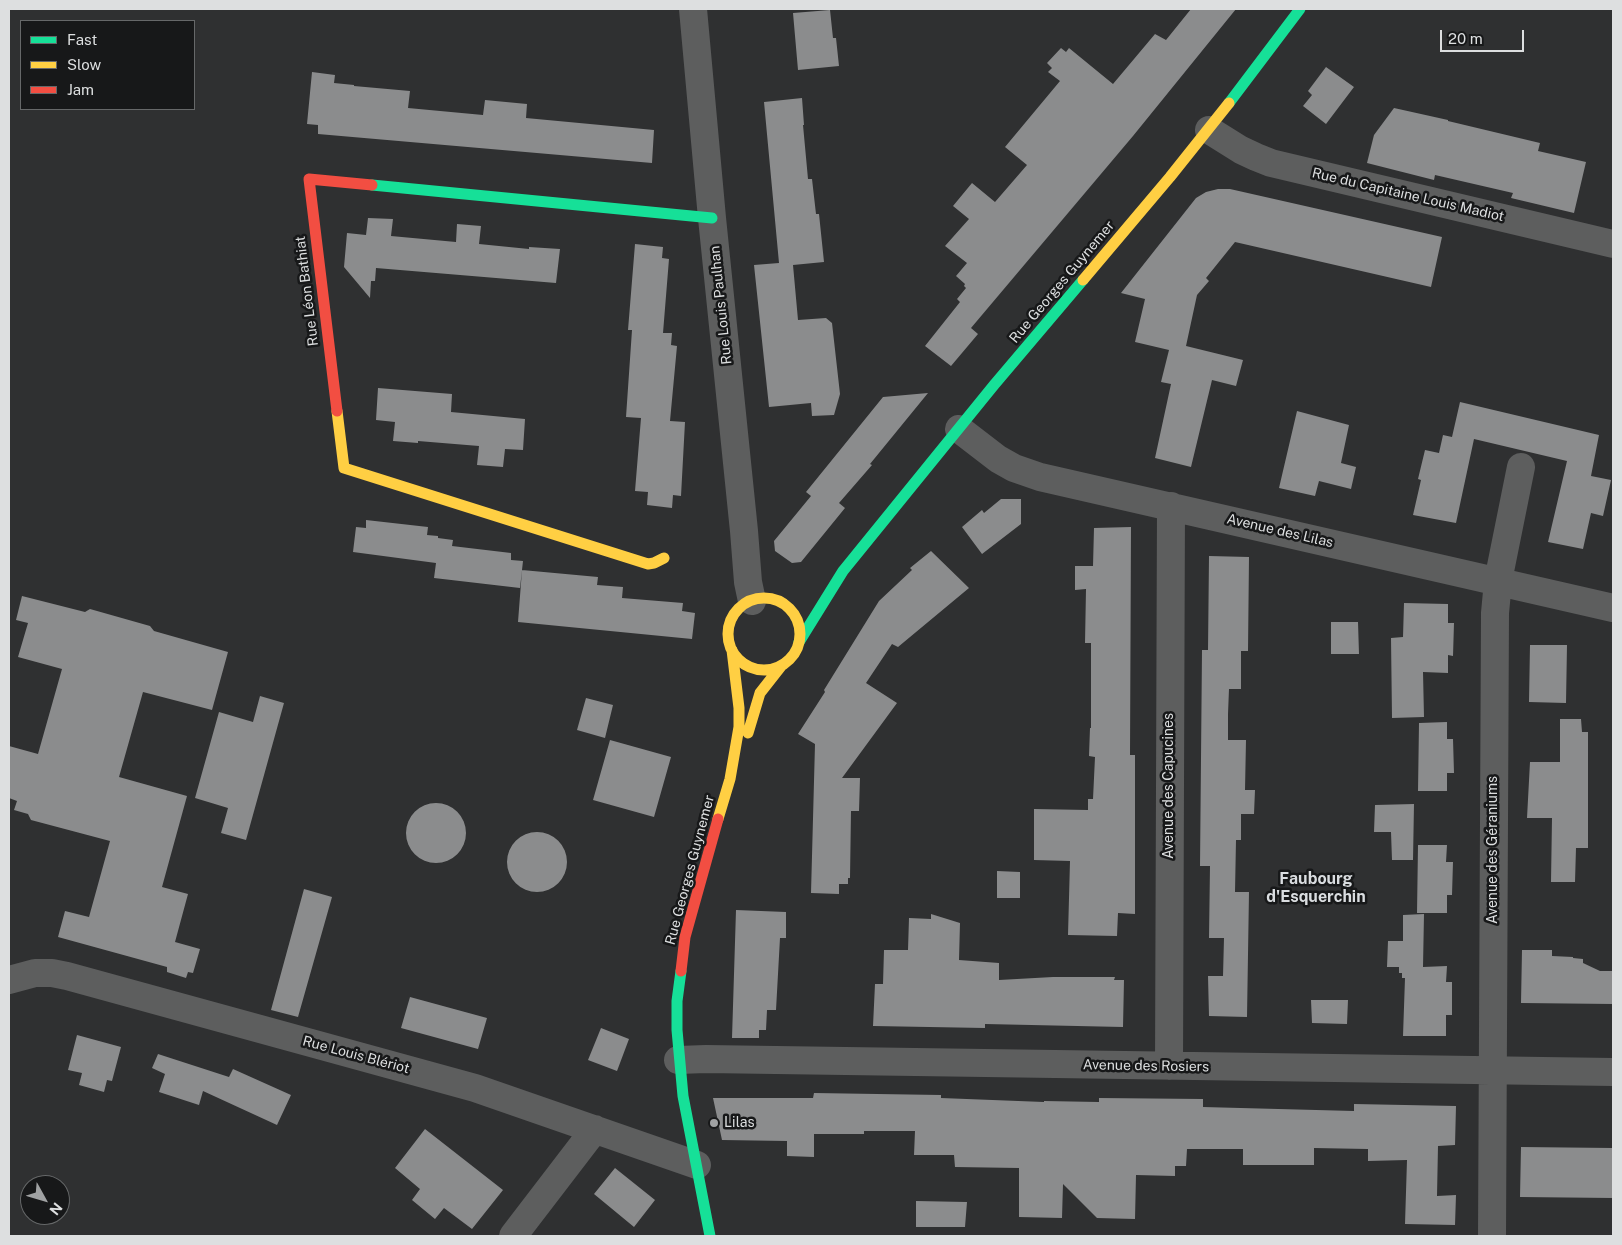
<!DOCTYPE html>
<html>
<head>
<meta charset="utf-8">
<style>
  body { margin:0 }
  #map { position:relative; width:1622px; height:1245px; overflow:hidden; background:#2f3031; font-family:"Public Sans",sans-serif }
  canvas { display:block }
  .frame { position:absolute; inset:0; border:10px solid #dddfe0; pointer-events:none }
  .legend { position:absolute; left:20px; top:20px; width:175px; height:90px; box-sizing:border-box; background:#171819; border:1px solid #666869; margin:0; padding:6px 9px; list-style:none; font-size:15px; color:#dddfe0 }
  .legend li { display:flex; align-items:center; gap:10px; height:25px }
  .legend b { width:25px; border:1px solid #666869 }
  .north { position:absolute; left:20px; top:1175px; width:50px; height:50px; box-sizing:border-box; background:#171819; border:1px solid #666869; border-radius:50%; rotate:129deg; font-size:14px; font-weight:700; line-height:20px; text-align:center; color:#dddfe0 }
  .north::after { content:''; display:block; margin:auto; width:18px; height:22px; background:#a0a2a3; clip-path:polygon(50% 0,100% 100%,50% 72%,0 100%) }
  .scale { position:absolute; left:1440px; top:30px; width:84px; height:22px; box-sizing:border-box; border:2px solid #dddfe0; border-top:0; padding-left:6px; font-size:15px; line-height:18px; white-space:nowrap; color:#dddfe0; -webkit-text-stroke:4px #171819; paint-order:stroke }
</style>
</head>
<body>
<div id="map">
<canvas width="1622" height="1245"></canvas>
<div class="frame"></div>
<ul class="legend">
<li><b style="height:6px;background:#16e098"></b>Fast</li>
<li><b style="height:6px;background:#ffcf43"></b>Slow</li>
<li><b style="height:6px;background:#f24e42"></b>Jam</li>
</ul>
<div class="north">N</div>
<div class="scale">20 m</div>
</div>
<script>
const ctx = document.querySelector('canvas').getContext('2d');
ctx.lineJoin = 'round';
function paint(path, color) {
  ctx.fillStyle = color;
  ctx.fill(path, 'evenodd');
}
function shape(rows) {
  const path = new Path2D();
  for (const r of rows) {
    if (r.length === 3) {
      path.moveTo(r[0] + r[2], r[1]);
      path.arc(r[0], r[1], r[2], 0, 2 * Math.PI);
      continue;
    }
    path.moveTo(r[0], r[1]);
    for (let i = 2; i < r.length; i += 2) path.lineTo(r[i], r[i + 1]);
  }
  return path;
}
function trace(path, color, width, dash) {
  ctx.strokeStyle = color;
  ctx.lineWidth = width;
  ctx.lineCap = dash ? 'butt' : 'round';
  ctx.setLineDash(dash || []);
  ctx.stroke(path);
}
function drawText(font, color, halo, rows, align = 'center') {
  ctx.font = font + ' "Public Sans",sans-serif';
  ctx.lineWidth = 5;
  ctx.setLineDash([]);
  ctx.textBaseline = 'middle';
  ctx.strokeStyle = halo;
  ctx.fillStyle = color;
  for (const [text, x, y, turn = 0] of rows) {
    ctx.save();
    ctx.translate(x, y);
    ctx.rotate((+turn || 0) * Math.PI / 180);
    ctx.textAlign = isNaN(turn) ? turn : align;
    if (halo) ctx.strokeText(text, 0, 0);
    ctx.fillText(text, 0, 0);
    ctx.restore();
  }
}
paint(shape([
  [1191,9,1236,9,1133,136,971,328,978,334,951,366,925,346,960,302,957,299,966,288,964,286,965,284,956,276,967,263,945,246,969,219,953,206,972,183,995,202,1027,165,1005,147,1060,81,1048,72,1052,68,1047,63,1061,48,1066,52,1069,48,1113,84,1155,34,1166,40],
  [830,10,833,38,836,38,839,66,798,70,793,13],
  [1326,67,1354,87,1326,124,1303,106,1312,95,1308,91],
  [312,72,335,75,334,83,354,85,354,86,410,91,408,108,483,115,485,100,527,104,526,118,654,130,652,163,318,134,318,125,307,124],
  [802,98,804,125,803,125,808,179,812,179,816,214,819,214,824,262,793,265,798,320,826,318,832,323,840,394,834,415,812,416,811,403,769,407,754,265,779,263,764,102],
  [1394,108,1448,120,1448,121,1540,143,1538,151,1586,162,1574,213,1511,198,1513,193,1435,175,1434,180,1367,163,1374,135],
  [1218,189,1230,189,1442,237,1431,287,1235,242,1206,278,1209,281,1197,295,1186,346,1243,360,1236,386,1212,380,1191,467,1155,458,1171,384,1161,382,1169,350,1135,342,1145,299,1121,293,1196,198,1206,192],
  [368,218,393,219,391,236,456,242,457,224,481,226,479,244,529,249,529,247,560,249,556,283,376,268,375,281,371,281,370,298,344,267,347,233,366,235],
  [635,244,663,247,662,258,669,259,663,333,672,333,671,345,677,346,670,421,685,422,681,496,673,495,672,508,647,505,648,492,635,491,641,418,626,417,632,330,628,330],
  [378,388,452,394,451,412,525,419,523,450,505,449,503,467,477,465,479,446,418,441,418,443,393,441,395,422,376,420],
  [928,393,870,464,872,465,839,503,845,508,801,562,792,563,775,551,774,541,811,496,806,492,883,397],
  [1460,402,1599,435,1591,476,1611,480,1603,516,1591,513,1583,549,1548,542,1567,461,1474,439,1456,523,1413,515,1421,480,1418,479,1425,450,1439,453,1443,435,1452,437],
  [1297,411,1349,425,1341,463,1356,467,1351,489,1319,481,1315,496,1279,488],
  [1001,499,1021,499,1021,524,982,554,962,527,982,510,984,513],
  [366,520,428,527,427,535,438,536,438,538,453,540,452,546,511,553,511,560,523,561,520,588,434,578,436,563,353,552,356,527,366,528],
  [1131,527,1130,755,1135,755,1135,914,1118,913,1117,936,1068,935,1070,861,1034,860,1034,809,1088,810,1088,799,1093,799,1095,757,1089,756,1090,728,1091,728,1091,643,1085,643,1086,589,1075,590,1075,566,1093,566,1094,528],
  [931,551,969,588,898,647,892,644,866,683,897,703,842,778,860,778,859,811,851,811,850,878,848,878,848,884,839,884,839,894,811,893,815,744,798,734,825,692,824,690,879,601,912,570,910,568],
  [1209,556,1249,557,1248,651,1241,651,1241,689,1229,689,1228,714,1228,740,1246,740,1245,790,1255,790,1254,814,1241,814,1241,840,1236,840,1235,892,1249,892,1247,1017,1209,1016,1208,976,1223,976,1224,938,1209,938,1210,866,1200,866,1202,650,1208,650],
  [522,570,598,577,597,585,623,587,622,598,683,603,682,611,695,613,692,639,518,622],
  [22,596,85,612,90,609,150,626,154,631,228,652,212,710,143,692,119,777,187,796,162,887,188,894,175,942,200,949,193,973,188,972,186,978,167,972,167,967,58,937,65,911,89,917,110,841,31,820,28,814,14,810,17,801,9,798,9,746,38,754,62,669,18,657,28,623,16,620],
  [1404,603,1448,604,1448,623,1454,623,1453,656,1448,655,1448,673,1423,672,1424,717,1392,718,1391,638,1403,637],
  [1331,622,1358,622,1359,654,1331,654],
  [1530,645,1567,645,1566,703,1529,702],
  [260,696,284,703,246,840,221,833,228,808,195,798,219,712,253,722],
  [586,698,613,705,605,738,577,730],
  [1560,719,1581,719,1582,732,1588,732,1588,848,1576,848,1575,882,1551,882,1552,818,1527,818,1530,762,1560,762],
  [1447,722,1447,739,1453,739,1454,773,1447,773,1447,791,1418,791,1419,723],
  [610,740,671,757,654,817,593,800],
  [436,833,30],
  [1414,804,1413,860,1392,860,1391,832,1374,832,1375,805],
  [537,862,30],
  [1418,845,1447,845,1446,862,1453,862,1452,895,1447,895,1447,913,1417,913],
  [997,871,1020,872,1020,898,997,898],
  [304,889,332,897,298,1017,271,1010],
  [736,910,786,912,786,938,780,938,776,1010,767,1010,766,1030,759,1030,759,1038,732,1038],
  [931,914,960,923,959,960,999,963,999,980,1053,977,1115,977,1114,980,1124,980,1123,1027,985,1024,985,1028,873,1026,875,984,883,984,884,950,908,950,909,918,931,919],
  [1424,914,1423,967,1447,966,1446,982,1452,982,1452,1015,1446,1015,1446,1036,1403,1036,1405,978,1402,978,1402,973,1399,973,1399,967,1387,967,1388,941,1403,941,1403,915],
  [1522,950,1552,950,1552,956,1573,957,1573,958,1583,959,1583,963,1600,971,1613,971,1613,1004,1521,1003],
  [410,997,487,1018,478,1049,401,1028],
  [1311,1000,1348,1000,1347,1024,1312,1023],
  [601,1028,629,1039,617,1071,588,1060],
  [77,1035,121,1047,112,1081,107,1080,104,1092,79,1085,82,1073,68,1070],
  [158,1054,229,1077,233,1069,291,1095,277,1125,203,1091,199,1105,159,1092,165,1074,152,1068],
  [814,1093,941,1095,941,1098,1044,1102,1044,1101,1099,1102,1099,1098,1203,1099,1203,1107,1354,1111,1354,1104,1456,1106,1455,1145,1438,1146,1437,1196,1456,1195,1455,1225,1405,1224,1407,1160,1368,1161,1368,1149,1314,1148,1314,1165,1243,1165,1243,1149,1187,1149,1186,1166,1175,1166,1175,1176,1136,1175,1135,1219,1097,1218,1063,1184,1062,1218,1019,1217,1019,1168,955,1167,954,1155,914,1155,915,1131,864,1131,864,1134,814,1134,814,1157,787,1156,787,1141,722,1140,713,1098,813,1098],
  [425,1129,503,1190,472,1229,444,1208,435,1219,412,1200,420,1189,395,1168],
  [1521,1147,1613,1148,1613,1198,1520,1197],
  [615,1168,655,1200,634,1227,594,1194],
  [916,1201,967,1202,965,1227,916,1227]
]), '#8b8c8d');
trace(shape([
  [693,9,712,218,744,531,748,582,752,601],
  [1209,130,1241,150,1256,157,1271,163,1613,244],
  [959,429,998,459,1014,468,1040,477,1613,608],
  [9,980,35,973,52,973,67,976,475,1088,697,1165],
  [678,1060,706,1059,1613,1072],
  [1169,1066,1171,506],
  [513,1236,595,1129],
  [1492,1236,1495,613,1498,581,1521,467]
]), '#5d5e5e', 28);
trace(shape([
  [1229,103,1300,9],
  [372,185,712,218],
  [799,642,843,571,994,385,1083,280],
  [681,971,677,1001,677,1030,683,1096,710,1236]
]), '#16e098', 11);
trace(shape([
  [1083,280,1170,177,1229,103],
  [337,411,344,468,648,564,654,563,664,558],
  [764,634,36],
  [748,733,760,693,782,665],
  [718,819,730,779,739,727,739,708,732,650]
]), '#ffcf43', 11);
trace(shape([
  [337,411,309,179,372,185],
  [681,971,685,937,718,819]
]), '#f24e42', 11);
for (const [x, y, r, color] of [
  [714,1123,5,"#a0a2a3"]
]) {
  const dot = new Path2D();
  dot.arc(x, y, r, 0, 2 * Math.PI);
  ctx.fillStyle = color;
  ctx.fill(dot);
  trace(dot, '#171819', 2);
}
drawText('14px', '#dddfe0', '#171819', [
  ["Rue du Capitaine Louis Madiot",1408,195,13],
  ["Rue Georges Guynemer",1062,282,-50],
  ["Rue Léon Bathiat",307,291,-97],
  ["Rue Louis Paulhan",721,305,-96],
  ["Avenue des Lilas",1280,531,13],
  ["Avenue des Capucines",1169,786,-90],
  ["Avenue des Géraniums",1493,850,-90],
  ["Rue Georges Guynemer",690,870,-75],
  ["Rue Louis Blériot",356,1055,15],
  ["Avenue des Rosiers",1146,1066,1]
]);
drawText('14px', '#dddfe0', '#171819', [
  ["Lilas",724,1123]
], 'left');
drawText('bold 16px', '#dadde0', '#171819', [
  ["Faubourg",1316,879],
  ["d'Esquerchin",1316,897]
]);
</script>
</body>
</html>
